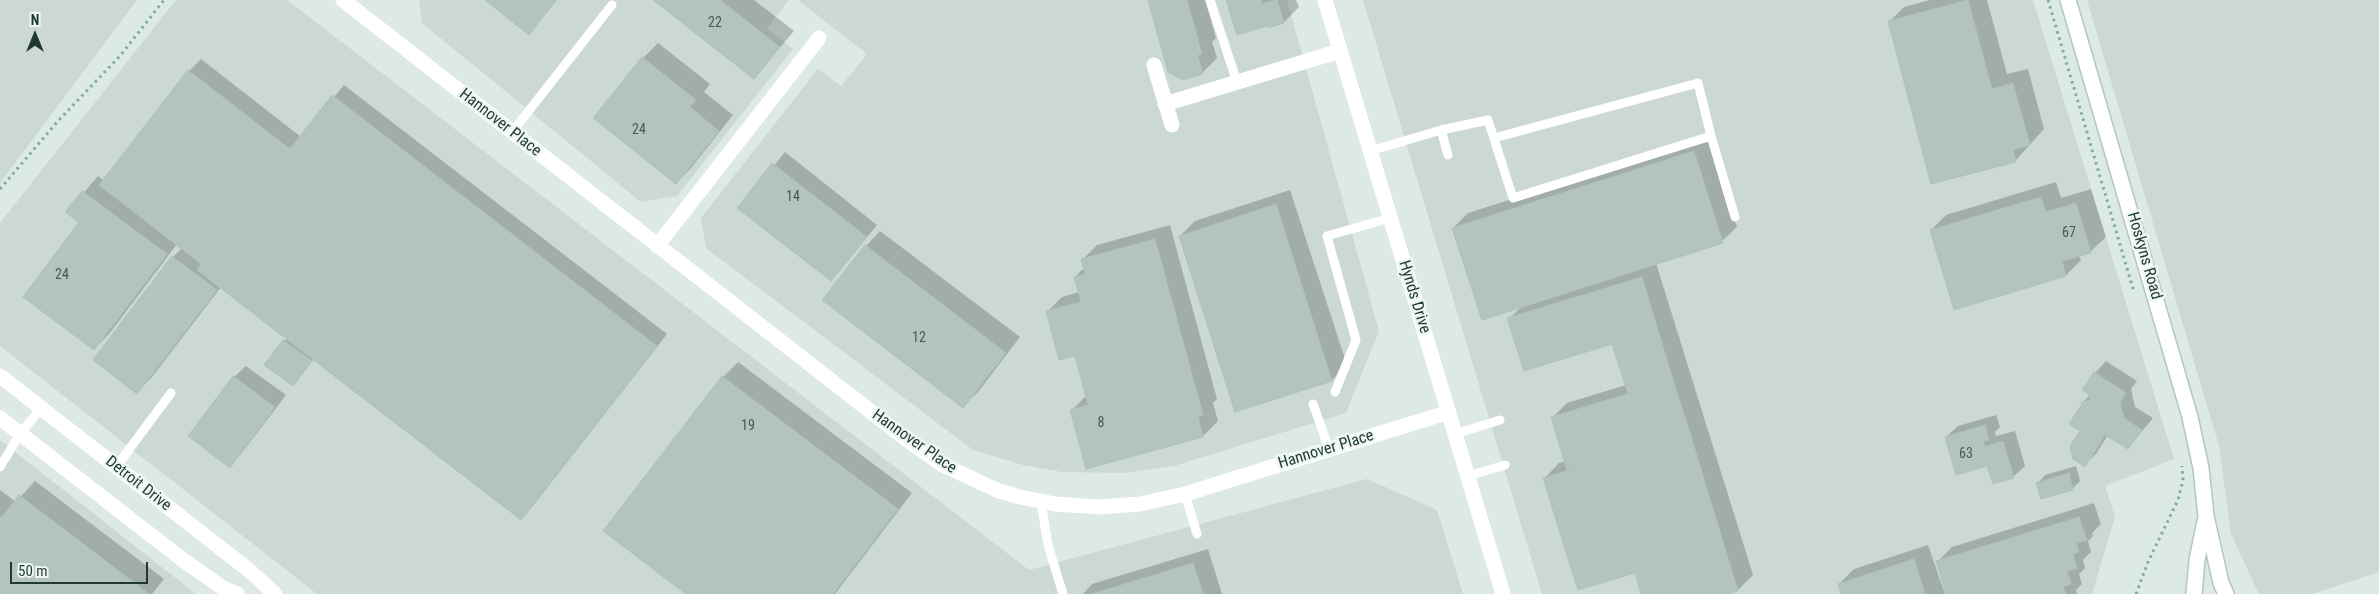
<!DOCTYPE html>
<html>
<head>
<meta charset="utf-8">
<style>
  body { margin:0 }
  #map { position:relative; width:2379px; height:594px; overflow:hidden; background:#dde9e3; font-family:"Roboto Condensed",sans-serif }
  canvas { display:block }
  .north { position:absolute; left:10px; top:10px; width:50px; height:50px; -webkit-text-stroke:4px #edf6f1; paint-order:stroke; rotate:0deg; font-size:14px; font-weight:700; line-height:20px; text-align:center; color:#1f3830 }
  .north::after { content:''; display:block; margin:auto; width:18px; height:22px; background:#1f3830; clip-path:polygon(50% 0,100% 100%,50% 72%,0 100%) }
  .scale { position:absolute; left:10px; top:562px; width:138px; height:22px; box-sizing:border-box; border:2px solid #1f3830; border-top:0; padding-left:6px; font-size:15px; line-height:18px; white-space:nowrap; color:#1f3830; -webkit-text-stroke:4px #edf6f1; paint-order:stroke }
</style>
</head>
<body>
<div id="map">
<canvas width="2379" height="594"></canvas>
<div class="north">N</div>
<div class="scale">50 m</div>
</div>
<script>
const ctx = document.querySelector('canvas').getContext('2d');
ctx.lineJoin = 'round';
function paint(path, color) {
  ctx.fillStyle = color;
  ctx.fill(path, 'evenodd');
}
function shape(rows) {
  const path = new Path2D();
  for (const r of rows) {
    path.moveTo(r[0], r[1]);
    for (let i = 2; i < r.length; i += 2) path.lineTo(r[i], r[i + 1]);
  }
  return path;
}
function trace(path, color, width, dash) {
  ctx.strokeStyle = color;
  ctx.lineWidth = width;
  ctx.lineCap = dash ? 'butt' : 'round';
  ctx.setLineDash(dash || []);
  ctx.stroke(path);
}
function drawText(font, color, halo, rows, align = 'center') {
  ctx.font = font + ' "Roboto Condensed",sans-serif';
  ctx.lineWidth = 5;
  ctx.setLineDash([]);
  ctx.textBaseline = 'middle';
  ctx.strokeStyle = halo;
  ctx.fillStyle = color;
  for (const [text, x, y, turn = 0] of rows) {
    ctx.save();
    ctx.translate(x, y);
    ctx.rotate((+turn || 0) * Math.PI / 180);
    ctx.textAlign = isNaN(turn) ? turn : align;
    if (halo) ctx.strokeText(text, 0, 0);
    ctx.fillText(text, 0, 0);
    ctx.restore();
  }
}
paint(shape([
  [0,0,137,0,0,183],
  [176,0,287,0,1029,570,1367,479,1437,510,1463,594,317,594,0,346,0,223],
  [419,0,789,0,767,28,793,49,677,196,641,202,422,23],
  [798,0,1287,0,1379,331,1346,413,1174,466,1124,473,1062,472,1023,465,973,450,706,248,701,218,818,69,841,86,867,54],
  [1363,0,2033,0,2174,459,2105,486,2115,517,2092,594,1542,594],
  [2087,0,2379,0,2379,572,2312,594,2259,594,2231,534,2219,446],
  [0,440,196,594,0,594]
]), '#cbd9d2');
paint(shape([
  [487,0,557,0,529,33],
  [655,0,754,0,794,31,754,78],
  [1149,0,1205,0,1216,38,1212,42,1217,58,1202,73],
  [1228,0,1296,0,1299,7,1284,22,1269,27],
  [1930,0,1987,0,2007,74,2028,69,2044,129,2016,160,1932,183,1889,22,1904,7],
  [658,43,710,84,704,92,733,115,691,168,676,183,595,118,643,58],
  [201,59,301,137,344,85,667,334,532,507,521,519,314,359,293,385,266,365,287,338,221,287,152,377,137,392,173,257,182,248,177,244,109,334,94,349,80,222,67,212,98,176,104,181,189,71],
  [1708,137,1737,227,1722,241,1656,263,1753,575,1738,590,1724,594,1642,594,1636,571,1545,478,1559,463,1566,461,1553,417,1567,403,1626,385,1613,343,1509,319,1522,306,1453,228,1468,213],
  [785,152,877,225,831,280,739,208],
  [2056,182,2061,198,2091,189,2106,237,2091,251,2079,255,2081,260,2066,275,1931,230,1946,215],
  [1290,190,1347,365,1332,380,1236,410,1180,236,1195,221],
  [1170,225,1217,399,1213,403,1218,421,1203,436,1072,410,1087,395,1075,354,1047,312,1062,297,1079,292,1075,277,1084,268,1082,260,1097,245],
  [880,231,1020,337,978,392,963,406,866,246],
  [2106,361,2137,381,2131,389,2135,407,2153,418,2128,448,2108,435,2096,454,2084,465,2083,402,2091,394,2095,373],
  [738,362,912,493,835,594,688,594,605,531,723,377],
  [246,366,286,395,241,454,230,466,234,377],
  [1996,415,2000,427,1995,432,1996,436,2015,431,2025,466,2013,477,1988,465,1946,437,1958,426],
  [2076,466,2080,481,2073,488,2042,498,2038,483,2045,475],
  [35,481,164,579,152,594,0,594,0,490,16,502],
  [2094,503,2101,524,2092,533,2093,536,2088,541,2091,552,2083,560,2085,568,2079,574,2082,584,2076,590,2077,594,1948,594,1937,562,1952,547],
  [1928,545,1945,594,1842,594,1839,584,1854,569],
  [1208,549,1222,594,1083,594,1092,584]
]), '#0003');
const building = shape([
  [485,0,556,0,529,35,485,0],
  [653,0,720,0,780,47,754,79,653,0],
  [1148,0,1187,0,1202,54,1198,55,1203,74,1182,80,1168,72,1148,0],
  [1226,0,1261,0,1262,4,1277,0,1284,23,1268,28,1267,26,1237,35,1226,0],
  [1968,0,1992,89,2013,83,2030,145,2013,150,2016,162,1931,184,1888,21,1968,0],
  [642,57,696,100,690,107,719,131,676,184,593,118,642,57],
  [188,70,290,149,332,95,657,346,521,520,197,270,201,264,99,185,188,70],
  [1694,151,1723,243,1482,320,1452,228,1694,151],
  [772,163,867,237,831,281,737,208,772,163],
  [82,191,167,254,94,350,23,297,79,222,65,212,82,191],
  [2041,197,2046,212,2076,203,2091,253,2062,261,2066,276,1954,310,1930,230,2041,197],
  [1276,204,1332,381,1235,412,1179,236,1276,204],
  [1155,239,1203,415,1198,417,1203,437,1086,469,1070,410,1088,405,1075,356,1059,360,1046,311,1081,302,1074,277,1085,274,1081,259,1155,239],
  [865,245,1006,353,963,408,822,300,865,245],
  [172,256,217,290,137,394,93,360,172,256],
  [1642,277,1673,380,1628,394,1612,344,1524,371,1507,318,1642,277],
  [283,340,312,361,293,386,264,365,283,340],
  [2094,372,2126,393,2120,402,2124,418,2142,430,2128,449,2105,435,2085,467,2073,459,2070,446,2080,431,2069,424,2082,404,2081,402,2090,400,2089,394,2082,390,2094,372],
  [233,376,275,407,230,468,188,436,233,376],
  [722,376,898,509,833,594,686,594,603,531,722,376],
  [1673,380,1690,433,1567,471,1551,417,1673,380],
  [1985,425,1989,440,1983,441,1985,447,2003,441,2014,478,1993,484,1987,466,1956,475,1945,437,1985,425],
  [1690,433,1738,591,1728,594,1641,594,1635,573,1578,590,1543,478,1690,433],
  [2069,473,2073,490,2041,499,2036,483,2069,473],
  [19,495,149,594,0,594,0,516,2,517,19,495],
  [2079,517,2087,540,2076,543,2079,552,2073,554,2077,568,2067,571,2071,584,2063,587,2066,594,1946,594,1936,561,2079,517],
  [1914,559,1925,594,1841,594,1838,584,1914,559],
  [1193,563,1203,594,1092,594,1193,563]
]);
paint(building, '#b2c4bc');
trace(building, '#afc2b9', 1);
const secondary = shape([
  [2068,0,2190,417,2201,468,2206,516,2221,583,2226,594],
  [2194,594,2197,560,2205,521]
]);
trace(secondary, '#b0c9be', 18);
trace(shape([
  [2048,0,2134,292],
  [0,189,58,121,120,56,164,0],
  [2136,594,2148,562,2178,500,2183,480,2182,466]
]), '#7dad9b', 3, [2.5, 4]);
trace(shape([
  [1210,0,1237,82],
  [1441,130,1448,155],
  [512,132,612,5],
  [1494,138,1698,83,1711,136],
  [1370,151,1441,130,1488,120,1513,198,1711,136,1735,217],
  [1335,392,1356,340,1327,236,1390,218],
  [1313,404,1329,449],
  [1455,434,1500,420],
  [0,467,20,434,41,408],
  [116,467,171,393],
  [1468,476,1505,465],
  [1185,494,1197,534],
  [1041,502,1048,545,1063,594]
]), '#fff', 9);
trace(shape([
  [343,0,906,439,943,465,999,491,1020,497,1055,504,1099,507,1140,504,1185,494,1449,412],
  [1325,0,1503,594],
  [1154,65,1172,125],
  [1165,104,1340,51],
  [657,246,819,38],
  [0,376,250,571,275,594],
  [0,418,183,560,223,588,237,594]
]), '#fff', 15);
trace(secondary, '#fff', 15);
drawText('14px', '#445b53', null, [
  ["22",715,23],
  ["24",639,130],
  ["14",793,197],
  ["67",2069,233],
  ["24",62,275],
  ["12",919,338],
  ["8",1101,423],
  ["19",748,426],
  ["63",1966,454]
]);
drawText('16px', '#1f3830', '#edf6f1', [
  ["Hannover Place",500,123,38],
  ["Hoskyns Road",2144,256,74],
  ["Hynds Drive",1414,297,73],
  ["Hannover Place",914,442,35],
  ["Hannover Place",1326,450,-17],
  ["Detroit Drive",138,484,38]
]);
</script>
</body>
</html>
